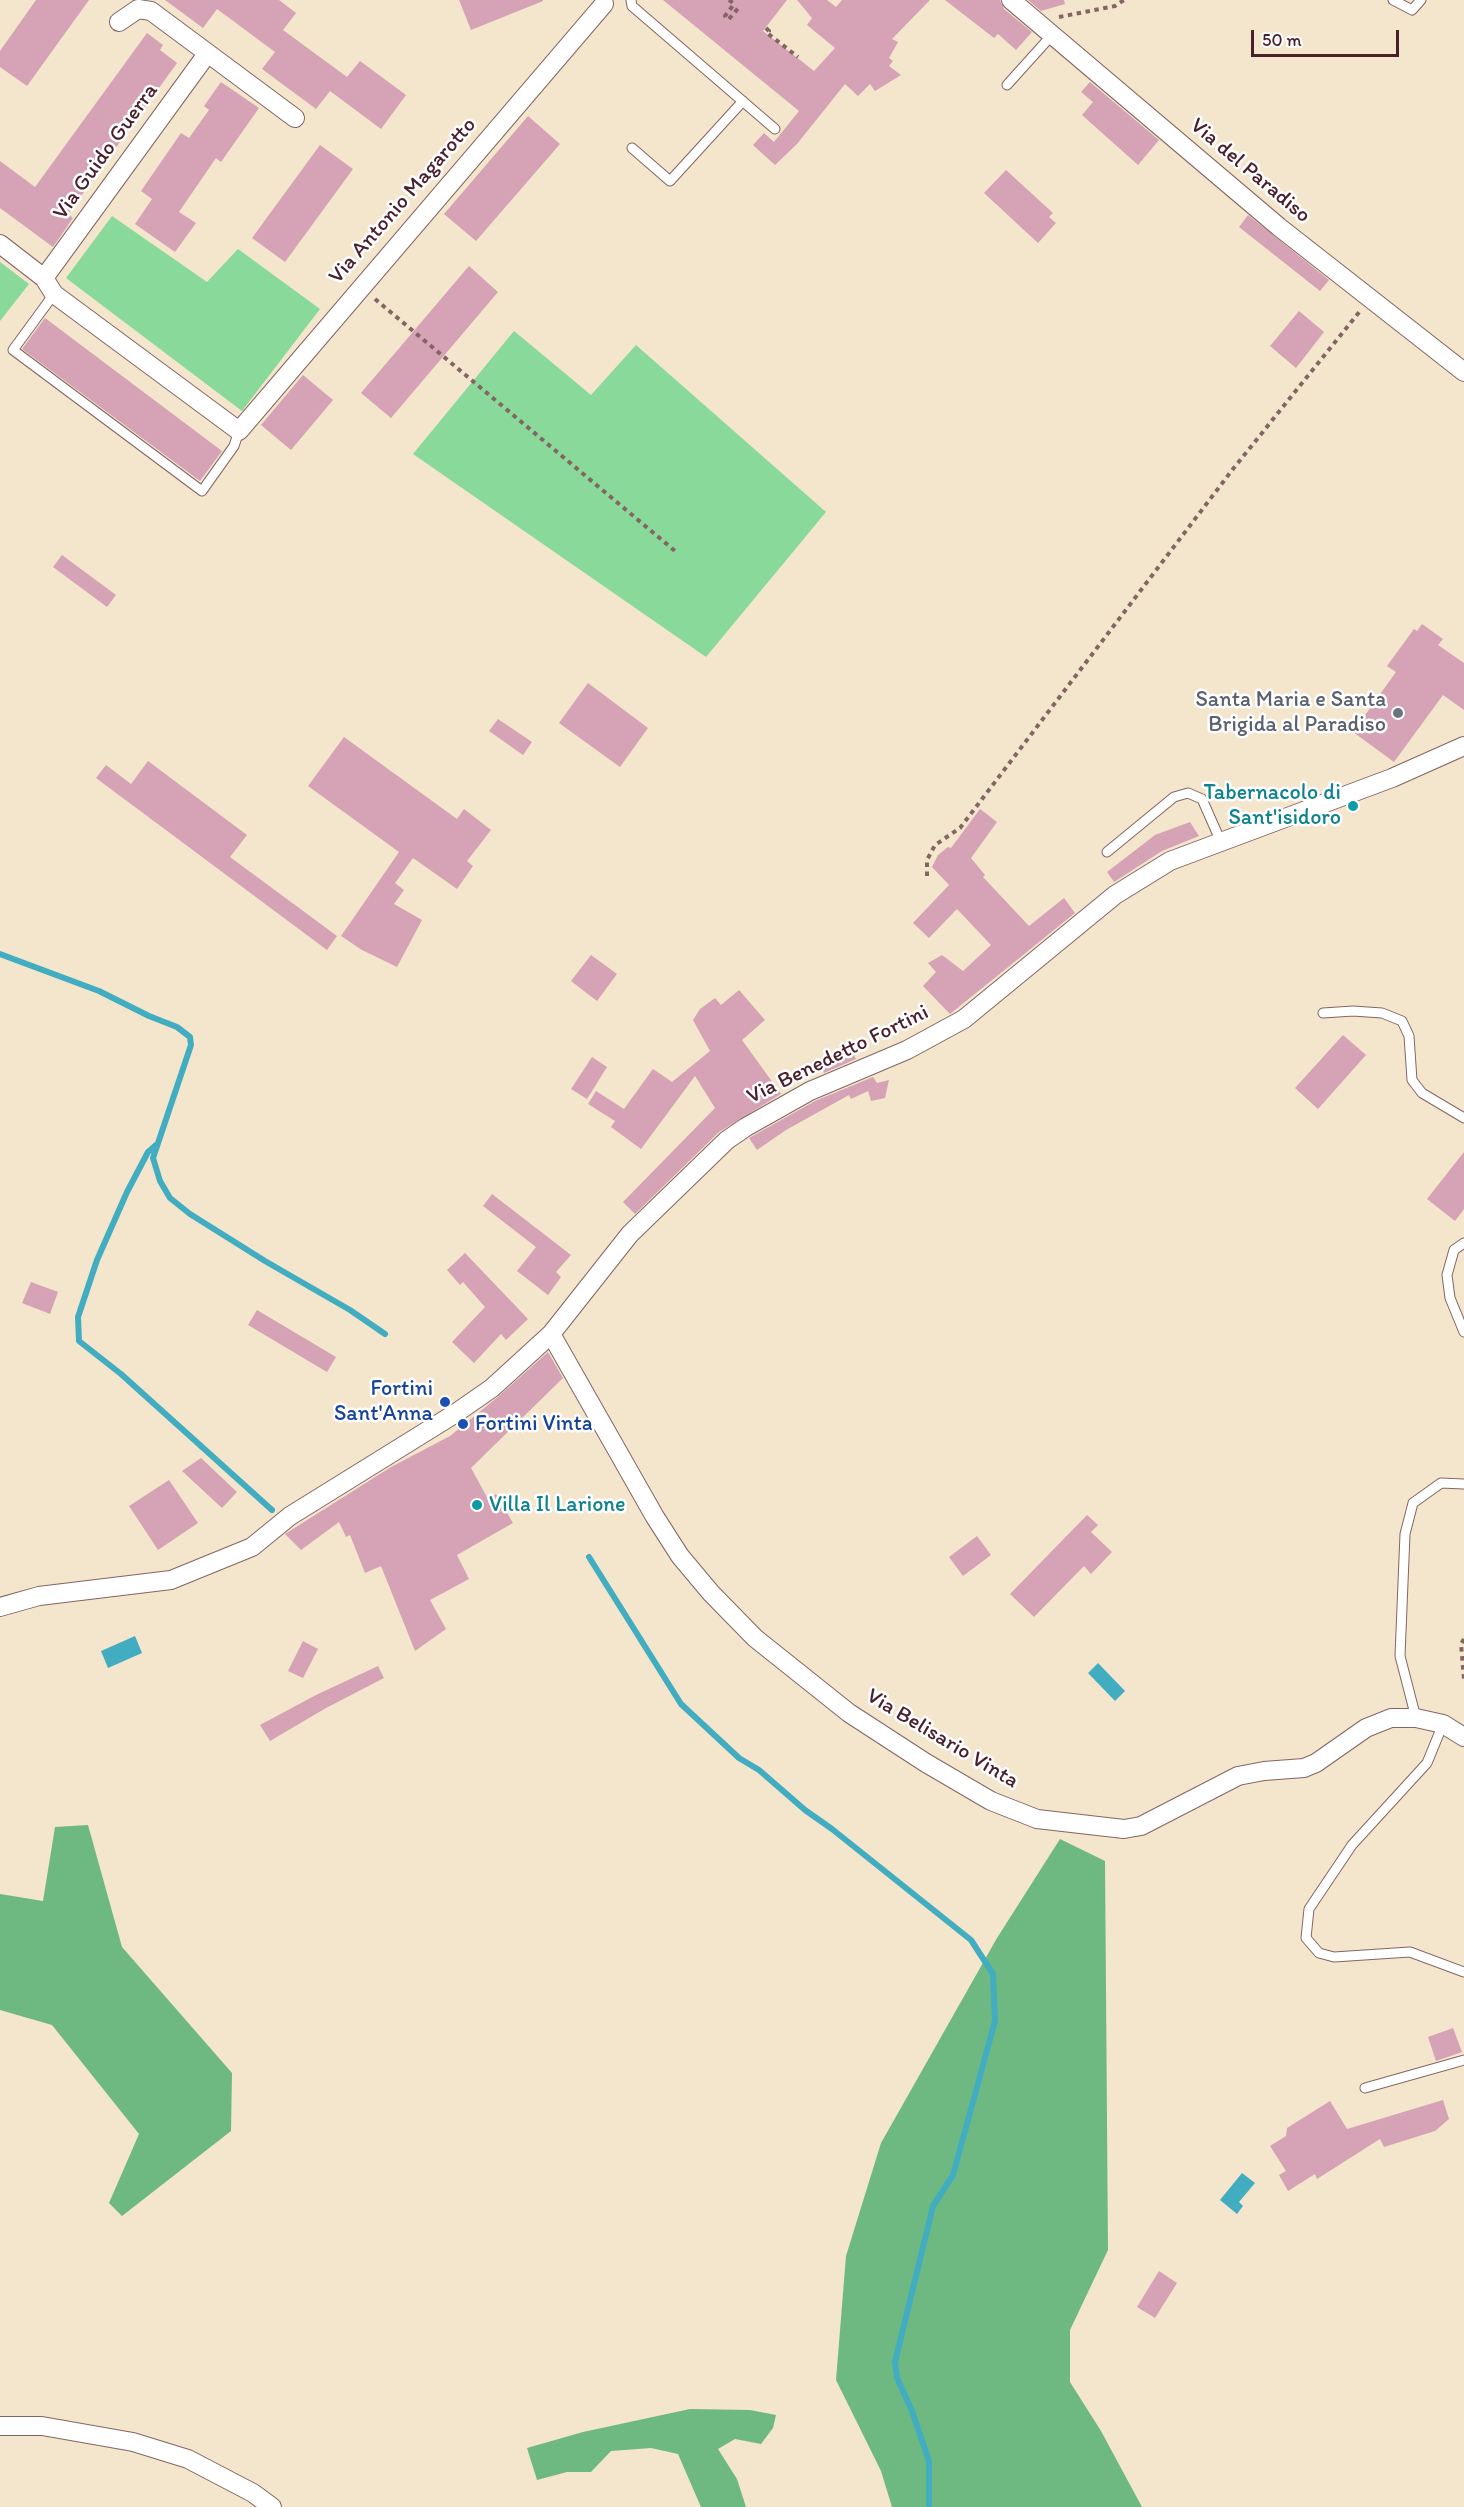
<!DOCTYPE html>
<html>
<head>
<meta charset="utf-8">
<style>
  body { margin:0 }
  #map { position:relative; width:1464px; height:2507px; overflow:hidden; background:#f3e6cc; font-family:Itim,sans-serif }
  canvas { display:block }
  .scale { position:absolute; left:1251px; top:30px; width:148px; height:27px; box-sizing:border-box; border:3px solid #4a1f2b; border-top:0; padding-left:8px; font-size:18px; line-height:21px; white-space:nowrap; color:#4a1f2b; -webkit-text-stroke:4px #fff; paint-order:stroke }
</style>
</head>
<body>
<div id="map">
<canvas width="1464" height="2507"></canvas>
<div class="scale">50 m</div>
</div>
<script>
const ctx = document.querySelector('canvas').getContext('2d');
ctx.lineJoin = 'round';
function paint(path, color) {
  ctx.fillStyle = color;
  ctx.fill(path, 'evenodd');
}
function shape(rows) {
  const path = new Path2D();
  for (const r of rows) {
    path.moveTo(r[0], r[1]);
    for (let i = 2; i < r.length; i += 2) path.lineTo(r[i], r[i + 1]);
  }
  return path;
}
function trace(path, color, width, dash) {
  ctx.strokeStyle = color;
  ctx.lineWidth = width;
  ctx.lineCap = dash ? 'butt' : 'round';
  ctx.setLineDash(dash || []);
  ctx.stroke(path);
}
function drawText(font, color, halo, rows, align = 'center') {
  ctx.font = font + ' Itim,sans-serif';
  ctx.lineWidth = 5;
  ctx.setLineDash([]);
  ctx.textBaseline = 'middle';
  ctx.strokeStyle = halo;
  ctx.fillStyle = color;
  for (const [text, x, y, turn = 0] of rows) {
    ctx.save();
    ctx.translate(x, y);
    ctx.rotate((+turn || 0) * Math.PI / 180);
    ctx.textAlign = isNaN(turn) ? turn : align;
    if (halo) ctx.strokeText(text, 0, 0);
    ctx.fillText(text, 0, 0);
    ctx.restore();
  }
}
paint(shape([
  [112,216,207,282,238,249,320,309,242,411,66,278],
  [0,262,29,284,0,321],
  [514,331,591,395,636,345,826,512,706,657,413,454]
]), '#88d99a');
paint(shape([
  [88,1825,122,1947,232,2073,231,2131,122,2216,109,2203,139,2134,52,2025,0,2010,0,1894,43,1901,55,1827],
  [1060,1839,1105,1861,1108,2250,1070,2330,1070,2382,1101,2431,1142,2507,892,2507,881,2471,836,2380,846,2256,881,2143,997,1938],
  [690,2409,750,2410,776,2415,773,2428,761,2444,735,2439,718,2449,737,2479,746,2507,701,2507,678,2454,651,2448,611,2451,591,2472,567,2472,537,2480,527,2448,583,2432]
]), '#6eb982');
paint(shape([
  [135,1636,142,1653,108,1668,101,1651],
  [1098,1663,1125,1691,1115,1701,1088,1673],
  [1242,2173,1255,2183,1239,2202,1243,2206,1237,2214,1220,2200]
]), '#42adc0');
trace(shape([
  [0,954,99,991,149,1016,177,1027,190,1037,191,1045,153,1158,160,1181,170,1198,190,1214,265,1261,350,1310,385,1334],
  [156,1145,148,1152,127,1192,97,1260,78,1317,79,1341,121,1374,272,1510],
  [589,1557,681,1704,739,1758,759,1770,805,1810,832,1829,971,1940,993,1974,995,2021,953,2175,933,2206,895,2362,897,2378,912,2411,929,2461,929,2507]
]), '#42adc0', 6);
paint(shape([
  [36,0,89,0,27,86,0,67,0,51],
  [165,0,279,0,296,13,283,30,347,77,360,61,406,95,381,129,330,91,316,109,262,69,275,52,217,9,203,28],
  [459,0,543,0,543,1,471,30],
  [663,0,787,0,763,31,814,71,835,48,807,25,812,18,797,0,827,0,836,7,842,0,930,0,892,39,898,42,889,58,893,61,889,66,901,75,875,91,870,84,858,96,845,84,797,144,775,165,753,145,764,133,774,142,799,111],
  [945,0,1000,0,1004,9,1032,32,1016,50,998,34,994,38],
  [1028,0,1064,0,1065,4,1041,11],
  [147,33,163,45,160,50,177,63,68,214,73,218,53,247,0,208,0,161,35,187],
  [221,82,259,108,221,162,216,158,179,212,196,223,175,252,135,224,152,199,141,191,181,133,189,138,209,110,204,106],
  [1090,82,1159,140,1138,165,1082,115,1093,102,1081,92],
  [528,116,560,144,476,241,444,214],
  [320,145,353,169,285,262,252,238],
  [1006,170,1053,213,1049,217,1056,223,1038,243,984,193],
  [1248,215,1329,280,1320,291,1239,227],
  [469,266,498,292,391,418,361,393],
  [1299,311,1324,332,1296,368,1270,346],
  [45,318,222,451,200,481,22,349],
  [303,375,333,400,291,450,261,425],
  [62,555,116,595,107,607,53,567],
  [1422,624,1443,639,1438,645,1464,663,1464,710,1443,695,1394,762,1353,732,1396,672,1387,666,1414,629,1417,631],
  [588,683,648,728,620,767,559,723],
  [498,719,532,742,523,755,489,731],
  [344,737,457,819,464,809,491,830,467,861,473,866,457,889,413,858,395,883,404,890,394,904,422,920,397,967,362,950,341,936,399,852,308,786],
  [148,761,247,835,230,857,337,936,327,950,96,778,106,765,131,784],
  [980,809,997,822,971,858,985,875,983,877,1029,926,1064,898,1075,913,950,1014,923,986,936,972,928,963,942,955,963,971,991,945,957,909,929,938,913,923,949,885,932,867,938,855,948,847,951,848],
  [1190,822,1199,836,1162,851,1114,882,1107,872,1155,835],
  [591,955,617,974,597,1001,571,981],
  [739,990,765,1020,742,1040,781,1094,719,1132,635,1214,623,1202,715,1108,695,1076,641,1149,611,1127,615,1121,588,1104,596,1091,624,1109,653,1069,672,1082,710,1051,693,1020,700,1009,715,998,721,1005],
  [1343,1035,1366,1055,1318,1109,1295,1088],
  [850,1048,856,1059,824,1073,819,1062],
  [592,1057,607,1067,587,1099,571,1089],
  [873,1077,877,1083,889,1080,885,1098,871,1101,868,1091,851,1099,849,1095,786,1130,757,1150,749,1138,815,1101],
  [1464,1152,1464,1209,1455,1221,1427,1199],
  [492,1194,571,1255,556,1272,561,1277,548,1295,517,1271,536,1247,483,1206],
  [465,1253,528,1319,506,1340,501,1334,474,1363,452,1342,485,1307,463,1282,460,1285,447,1270],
  [31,1282,58,1292,50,1314,22,1303],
  [257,1310,336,1357,327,1372,248,1325],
  [548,1352,563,1378,471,1468,488,1499,496,1494,513,1523,457,1555,469,1579,430,1600,446,1629,415,1651,381,1566,365,1573,350,1535,346,1537,339,1522,301,1550,285,1534,391,1467,450,1436,499,1396],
  [201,1458,237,1492,222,1508,182,1471],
  [169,1480,198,1523,158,1550,129,1506],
  [1087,1515,1098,1525,1091,1532,1112,1552,1091,1574,1084,1566,1034,1617,1010,1594],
  [977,1536,991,1555,963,1576,949,1557],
  [303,1641,318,1649,303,1678,288,1671],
  [378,1666,384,1678,326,1708,270,1741,260,1725,316,1695],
  [1453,2028,1462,2052,1436,2061,1428,2037],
  [1443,2100,1449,2119,1435,2131,1384,2147,1380,2139,1317,2179,1315,2174,1288,2191,1279,2175,1286,2171,1270,2146,1286,2136,1287,2128,1330,2101,1347,2129],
  [1159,2271,1177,2283,1155,2318,1137,2307]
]), '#d6a2b5');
const lane = shape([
  [631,0,632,6,775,129],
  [1393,0,1412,10,1421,0],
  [1007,85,1052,35],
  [632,148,670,181,743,101],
  [54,294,13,350,202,491,234,446,239,431],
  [1107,852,1174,797,1188,793,1202,799,1221,842],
  [1323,1013,1353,1011,1382,1013,1402,1021,1409,1036,1412,1080,1422,1093,1464,1118],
  [1464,1243,1454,1250,1447,1275,1450,1298,1464,1332],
  [1416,1718,1400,1656,1405,1534,1413,1503,1441,1483,1464,1484],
  [1443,1724,1427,1763,1352,1845,1309,1909,1306,1938,1319,1953,1334,1957,1410,1952,1464,1972],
  [1365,2088,1464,2060]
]);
const street = shape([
  [1011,0,1279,227,1464,372],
  [119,22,138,9,151,11,295,118],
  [0,244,44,278,54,294,239,431,604,4],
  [44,278,207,54],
  [551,1334,655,1517,680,1556,711,1593,755,1638,849,1713,926,1763,991,1801,1037,1819,1124,1829,1141,1826,1238,1776,1264,1771,1304,1768,1316,1763,1366,1728,1391,1718,1416,1718,1443,1724,1464,1737],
  [0,1607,39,1596,171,1580,252,1547,290,1516,456,1413,492,1388,551,1334,630,1234,727,1140,746,1127,810,1091,907,1050,964,1019,1115,895,1170,861,1392,778,1464,746],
  [0,2426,42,2426,133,2442,188,2459,253,2493,272,2507]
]);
trace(lane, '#856563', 11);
trace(street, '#856563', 20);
trace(shape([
  [729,0,734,4,725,16,729,19],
  [1059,17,1115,6,1124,0],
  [729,19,740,6],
  [766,28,769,31,767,33,798,57],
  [375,299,675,551],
  [927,876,927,860,935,845,960,828,1233,469,1360,311],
  [1464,1639,1461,1644,1464,1679]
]), '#856563', 4, [4.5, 4.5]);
trace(lane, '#fff', 9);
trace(street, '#fff', 18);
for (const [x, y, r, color] of [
  [1398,713,6,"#6b7280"],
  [1353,806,6,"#0f9aa8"],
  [445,1402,6,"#1a4fb4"],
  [463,1424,6,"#1a4fb4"],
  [477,1505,6,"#0f9aa8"]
]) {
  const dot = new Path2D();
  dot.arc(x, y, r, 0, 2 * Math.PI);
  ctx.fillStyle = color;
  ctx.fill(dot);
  trace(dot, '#fff', 2);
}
drawText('22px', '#4a1f2b', '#fff', [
  ["Via Guido Guerra",106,152,-54],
  ["Via del Paradiso",1250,171,40],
  ["Via Antonio Magarotto",403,201,-49],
  ["Via Benedetto Fortini",838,1055,-26],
  ["Via Belisario Vinta",942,1739,31]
]);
drawText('22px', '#5b616d', '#fff', [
  ["Santa Maria e Santa",1386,700],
  ["Brigida al Paradiso",1386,725]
], 'right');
drawText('22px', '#0d838f', '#fff', [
  ["Tabernacolo di",1341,793],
  ["Sant'isidoro",1341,818],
  ["Villa Il Larione",489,1505,"left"]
], 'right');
drawText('22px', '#164399', '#fff', [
  ["Fortini",433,1389],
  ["Sant'Anna",433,1414],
  ["Fortini Vinta",475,1424,"left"]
], 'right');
</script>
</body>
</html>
